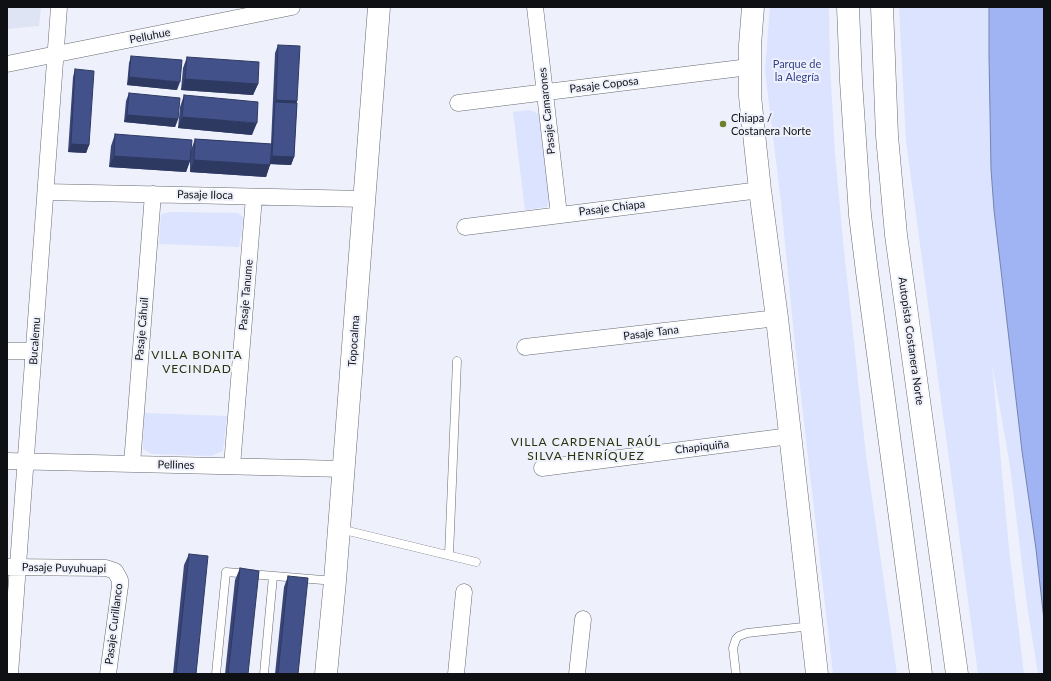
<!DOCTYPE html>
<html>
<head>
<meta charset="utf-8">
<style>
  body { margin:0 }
  #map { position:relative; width:1051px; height:681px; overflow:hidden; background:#eef1fb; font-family:Lato,sans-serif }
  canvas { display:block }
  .frame { position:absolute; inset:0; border:8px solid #0f1013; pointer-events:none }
</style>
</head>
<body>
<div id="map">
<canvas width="1051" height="681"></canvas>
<div class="frame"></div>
</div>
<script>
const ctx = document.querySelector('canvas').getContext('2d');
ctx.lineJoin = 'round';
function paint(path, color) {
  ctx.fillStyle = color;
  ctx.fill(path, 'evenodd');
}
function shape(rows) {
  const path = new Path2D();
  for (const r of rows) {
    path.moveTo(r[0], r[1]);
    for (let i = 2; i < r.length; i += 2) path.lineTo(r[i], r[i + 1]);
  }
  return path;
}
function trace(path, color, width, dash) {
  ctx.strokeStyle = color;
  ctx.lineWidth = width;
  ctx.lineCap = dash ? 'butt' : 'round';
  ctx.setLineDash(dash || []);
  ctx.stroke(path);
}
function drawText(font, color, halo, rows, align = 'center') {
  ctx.font = font + ' Lato,sans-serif';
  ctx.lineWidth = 4;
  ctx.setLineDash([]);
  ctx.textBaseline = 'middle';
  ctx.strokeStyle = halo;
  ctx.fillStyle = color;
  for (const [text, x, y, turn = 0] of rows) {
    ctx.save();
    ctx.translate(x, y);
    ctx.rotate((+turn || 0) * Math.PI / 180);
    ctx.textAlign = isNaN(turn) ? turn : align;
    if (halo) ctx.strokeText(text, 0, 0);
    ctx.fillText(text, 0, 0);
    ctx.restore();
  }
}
paint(shape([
  [7,7,41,7,39,26,7,29]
]), '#dfe4f4');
paint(shape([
  [770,7,829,7,830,65,835,153,843,241,866,455,897,674,833,674,794,335,781,202,765,71],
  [899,7,1044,7,1044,674,1038,674,1027,605,1010,466,992,364,1009,549,1024,674,978,674,906,141],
  [530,110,539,114,551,197,547,207,525,210,513,112],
  [171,212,238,213,244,218,239,247,159,244,161,214],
  [144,413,227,416,223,451,211,456,152,454,143,449]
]), '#dbe3fe');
const water = shape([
  [989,7,1044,7,1044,620,1036,549,1022,451,994,210,991,169,989,55,989,7]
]);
paint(water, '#a0b4f4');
trace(water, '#7483b0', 1);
const lane = shape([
  [340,529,476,562],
  [449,555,457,361],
  [216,674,226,572,335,581],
  [264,674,273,576],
  [736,674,733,648,736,639,739,636,747,633,812,626]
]);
const street = shape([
  [535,7,559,215],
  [7,64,292,7],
  [458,103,749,67],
  [46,192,364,199],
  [465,227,760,190],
  [525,347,777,318],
  [7,351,34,351],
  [7,461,344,469],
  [132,464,153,194],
  [232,466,254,197],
  [542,468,790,436],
  [9,567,106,568,115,571,120,580,120,586,108,674],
  [10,674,59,7],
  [456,674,464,592],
  [577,674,583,619]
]);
const secondary = shape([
  [753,7,750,45,750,96,760,190,777,318,817,674],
  [326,674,335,581,379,7]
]);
const highway = shape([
  [848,7,851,81,860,215,867,272,921,674],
  [882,7,887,136,896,235,957,674]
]);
trace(lane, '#696b73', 9);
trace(street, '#696b73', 17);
trace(secondary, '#696b73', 23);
trace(highway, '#696b73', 23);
trace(lane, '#fff', 8);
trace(street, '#fff', 16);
trace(secondary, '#fff', 22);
trace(highway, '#fff', 22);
paint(shape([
  [278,45,297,101,294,157,291,165,270,164,266,177,190,172,190,161,186,172,109,167,111,146,115,134,191,150,195,139,271,144,275,53],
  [131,56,177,90,127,85,129,63],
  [187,57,258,84,253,95,181,90,183,68],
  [75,69,89,145,86,153,68,152,73,77],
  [129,93,178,119,175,127,124,122,126,101],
  [184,95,252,135,178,128,180,107],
  [189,554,196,674,173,674,184,565],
  [240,568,248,674,225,674,235,580],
  [288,576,298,674,275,674,284,587]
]), '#394677');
paint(shape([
  [129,77,180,82,177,90,127,85],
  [185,79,258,84,253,95,181,90],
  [276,100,297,101,294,109,275,102,273,108],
  [127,115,178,119,175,127,124,122],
  [182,117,257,123,252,135,178,128],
  [71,144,89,145,86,153,68,152],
  [114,156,190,161,186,172,109,167],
  [272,156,294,157,291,165,270,164],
  [194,160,270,165,266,177,190,172]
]), '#2e3961');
const building = shape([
  [278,45,300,46,297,101,276,100,278,45],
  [131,56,182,60,180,82,129,77,131,56],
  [187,57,259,62,258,84,185,79,187,57],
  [75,69,94,71,89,145,71,144,75,69],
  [129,93,180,98,178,119,127,115,129,93],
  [184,95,258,102,257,123,182,117,184,95],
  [275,102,297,103,294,157,272,156,275,102],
  [115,134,192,140,190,161,114,156,115,134],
  [195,139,272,144,270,165,194,160,195,139],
  [189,554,208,556,196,674,176,674,189,554],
  [240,568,259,571,248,674,228,674,240,568],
  [288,576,308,578,298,674,278,674,288,576]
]);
paint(building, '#42518a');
trace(building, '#2e3961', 1);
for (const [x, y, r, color] of [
  [723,124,4,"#6e7f2e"]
]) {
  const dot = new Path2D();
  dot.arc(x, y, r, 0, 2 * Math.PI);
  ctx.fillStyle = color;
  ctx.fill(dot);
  trace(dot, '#eef1fb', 1.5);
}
drawText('11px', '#0f1013', '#eef1fb', [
  ["Pelluhue",150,36,-11],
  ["Pasaje Coposa",604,85,-7],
  ["Pasaje Camarones",547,111,-96],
  ["Pasaje Iloca",205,195,1],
  ["Pasaje Chiapa",612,208,-7],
  ["Pasaje Tanume",246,295,-85],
  ["Pasaje Cáhuil",142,329,-85],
  ["Pasaje Tana",651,333,-7],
  ["Bucalemu",35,341,-86],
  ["Topocalma",354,341,-86],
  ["Autopista Costanera Norte",911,341,82],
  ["Chapiquiña",702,447,-7],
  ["Pellines",176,465,1],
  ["Pasaje Puyuhuapi",64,568,1],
  ["Pasaje Curillanco",114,624,-83]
]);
drawText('11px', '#33428d', '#eef1fb', [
  ["Parque de",797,64],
  ["la Alegría",797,77]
]);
drawText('11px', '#0f1013', '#eef1fb', [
  ["Chiapa /",731,118],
  ["Costanera Norte",731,131]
], 'left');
ctx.letterSpacing = '1px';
drawText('12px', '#2b330c', '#eef1fb', [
  ["VILLA BONITA",197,355],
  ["VECINDAD",197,369],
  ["VILLA CARDENAL RAÚL",586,442],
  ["SILVA HENRÍQUEZ",586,456]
]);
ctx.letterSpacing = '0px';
</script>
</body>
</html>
